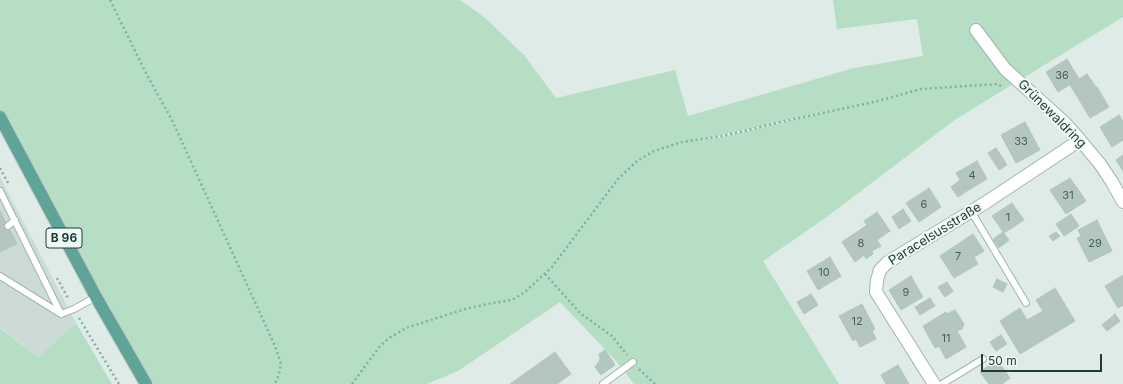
<!DOCTYPE html>
<html>
<head>
<meta charset="utf-8">
<style>
  body { margin:0 }
  #map { position:relative; width:1123px; height:384px; overflow:hidden; background:#dfebe7; font-family:Inter,sans-serif }
  canvas { display:block }
  .scale { position:absolute; left:981px; top:354px; width:121px; height:18px; box-sizing:border-box; border:2px solid #1f3c36; border-top:0; padding-left:5px; font-size:12px; line-height:14px; white-space:nowrap; color:#1f3c36; -webkit-text-stroke:3px #eff8f4; paint-order:stroke }
</style>
</head>
<body>
<div id="map">
<canvas width="1123" height="384"></canvas>
<div class="scale">50 m</div>
</div>
<script>
const ctx = document.querySelector('canvas').getContext('2d');
ctx.lineJoin = 'round';
function paint(path, color) {
  ctx.fillStyle = color;
  ctx.fill(path, 'evenodd');
}
function shape(rows) {
  const path = new Path2D();
  for (const r of rows) {
    path.moveTo(r[0], r[1]);
    for (let i = 2; i < r.length; i += 2) path.lineTo(r[i], r[i + 1]);
  }
  return path;
}
function trace(path, color, width, dash) {
  ctx.strokeStyle = color;
  ctx.lineWidth = width;
  ctx.lineCap = dash ? 'butt' : 'round';
  ctx.setLineDash(dash || []);
  ctx.stroke(path);
}
function drawText(font, color, halo, rows, align = 'center') {
  ctx.font = font + ' Inter,sans-serif';
  ctx.lineWidth = 4;
  ctx.setLineDash([]);
  ctx.textBaseline = 'middle';
  ctx.strokeStyle = halo;
  ctx.fillStyle = color;
  for (const [text, x, y, turn = 0] of rows) {
    ctx.save();
    ctx.translate(x, y);
    ctx.rotate((+turn || 0) * Math.PI / 180);
    ctx.textAlign = isNaN(turn) ? turn : align;
    if (halo) ctx.strokeText(text, 0, 0);
    ctx.fillText(text, 0, 0);
    ctx.restore();
  }
}
paint(shape([
  [0,177,76,323,38,357,0,327]
]), '#cddbd6');
paint(shape([
  [0,0,460,0,484,17,524,55,556,98,675,70,688,116,854,68,923,56,917,19,837,29,833,0,1123,0,1123,17,956,119,824,219,763,261,839,384,634,384,617,362,560,302,458,371,427,384,149,384,98,295,0,111],
  [842,108,723,137,694,141,722,135],
  [76,323,112,384,0,384,0,328,38,357]
]), '#b6dec4');
const building = shape([
  [1067,59,1079,79,1058,92,1046,72,1067,59],
  [1087,74,1096,87,1078,98,1070,85,1087,74],
  [1097,87,1109,107,1090,118,1078,98,1097,87],
  [1119,115,1123,121,1123,140,1112,147,1100,127,1119,115],
  [1025,122,1040,150,1016,163,1001,135,1025,122],
  [996,148,1007,165,999,170,988,153,996,148],
  [1123,155,1123,171,1116,160,1123,155],
  [977,161,987,179,967,191,956,173,977,161],
  [1070,178,1086,201,1066,214,1050,190,1070,178],
  [960,180,967,191,958,197,951,187,960,180],
  [929,188,941,207,919,222,906,203,929,188],
  [1012,203,1024,220,1004,233,992,216,1012,203],
  [903,209,911,221,899,229,892,217,903,209],
  [0,211,17,244,0,252,0,211],
  [877,212,890,231,877,240,864,221,877,212],
  [1071,214,1079,226,1064,236,1056,224,1071,214],
  [1097,220,1112,251,1089,262,1077,238,1081,236,1078,230,1097,220],
  [867,225,881,246,872,251,873,254,866,259,864,255,855,262,842,242,867,225],
  [1003,232,1009,240,999,248,993,239,1003,232],
  [1056,232,1060,236,1053,241,1049,236,1056,232],
  [973,234,984,251,974,257,978,264,954,278,940,256,973,234],
  [830,257,841,276,818,290,807,271,830,257],
  [1123,275,1123,305,1118,308,1105,286,1123,275],
  [911,276,923,297,901,310,889,290,911,276],
  [997,279,1007,284,1003,292,993,287,997,279],
  [947,282,953,291,945,297,938,287,947,282],
  [1055,288,1075,321,1020,354,1000,321,1020,308,1027,320,1043,311,1036,300,1055,288],
  [811,294,818,305,804,314,797,302,811,294],
  [930,298,935,306,920,315,915,307,930,298],
  [862,304,875,329,872,331,876,339,860,347,856,339,853,341,839,316,862,304],
  [955,310,964,324,962,329,957,331,966,347,946,359,939,346,935,348,923,326,946,312,947,314,955,310],
  [1115,314,1120,321,1107,331,1102,325,1115,314],
  [1001,335,1007,344,996,351,990,342,1001,335],
  [605,350,615,365,601,375,595,367,600,360,599,354,605,350],
  [555,352,571,374,557,384,510,384,555,352],
  [997,360,1010,378,1002,384,989,384,980,372,997,360],
  [898,365,909,384,886,384,881,375,898,365]
]);
paint(building, '#b4c6c0');
trace(building, '#b1c5be', 1);
const service = shape([
  [0,191,61,314],
  [971,211,1026,303],
  [8,226,15,220],
  [0,276,61,314],
  [61,314,74,309,96,297],
  [603,384,633,362],
  [942,384,983,359]
]);
const minor = shape([
  [976,30,1005,69,1065,123,1080,140,1100,164,1112,182,1123,202],
  [934,384,876,292,877,280,880,270,888,262,985,203,1080,140]
]);
const primary = shape([
  [0,117,96,297,146,384]
]);
trace(service, '#a2b3ae', 8);
trace(minor, '#a2b3ae', 14);
trace(primary, '#c0c8c7', 14);
trace(shape([
  [110,0,148,77,172,120,275,346,281,364,279,374,275,384],
  [0,168,8,183],
  [545,274,580,313,612,336,627,355],
  [57,278,69,300],
  [79,318,119,384],
  [639,369,655,384],
  [352,384,380,346,389,338,406,328,465,309,493,303,512,300,525,292,539,279,552,267,618,179,637,161,654,151,682,142,723,136,781,122,878,101,921,89,998,84,1001,86]
]), '#7db1a5', 2.5, [2, 3]);
trace(service, '#fff', 6);
trace(minor, '#fff', 12);
trace(primary, '#60a498', 12);
drawText('11px', '#445e58', null, [
  ["36",1062,76],
  ["33",1021,142],
  ["4",972,176],
  ["31",1068,196],
  ["6",924,205],
  ["1",1008,218],
  ["8",861,244],
  ["29",1095,244],
  ["7",958,257],
  ["10",824,273],
  ["9",906,293],
  ["12",857,322],
  ["11",946,339]
]);
for (const [x, y, w] of [
  [64,238,36]
]) {
  const box = new Path2D();
  box.roundRect(x - w / 2, y - 10, w, 20, 3);
  ctx.fillStyle = '#eff8f4';
  ctx.fill(box);
  trace(box, '#1f3c36', 1);
}
drawText('bold 12px', '#1f3c36', null, [
  ["B 96",64,238]
]);
drawText('13px', '#1f3c36', '#eff8f4', [
  ["Grünewaldring",1052,114,45],
  ["Paracelsusstraße",935,234,-32]
]);
</script>
</body>
</html>
